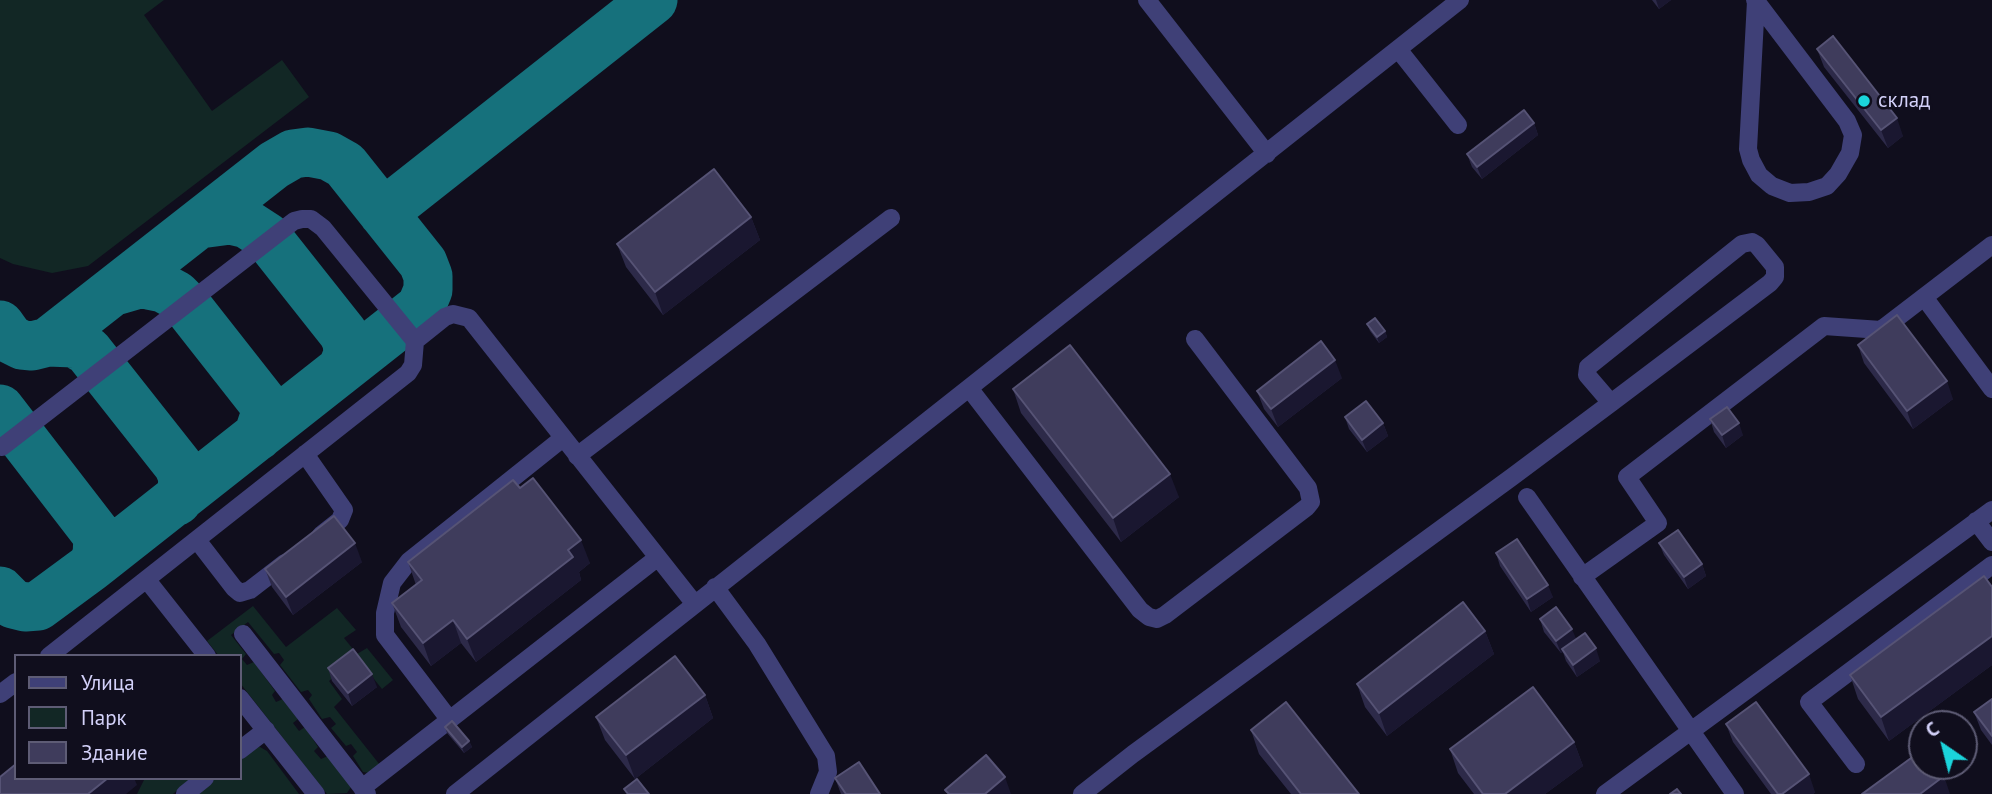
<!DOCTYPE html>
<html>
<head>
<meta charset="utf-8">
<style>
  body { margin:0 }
  #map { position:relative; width:1992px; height:794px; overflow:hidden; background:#100e1d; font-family:"PT Sans",sans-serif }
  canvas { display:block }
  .legend { position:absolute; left:14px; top:654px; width:228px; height:126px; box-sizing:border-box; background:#100e1d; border:2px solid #5e5c75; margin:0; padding:9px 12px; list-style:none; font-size:21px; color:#d3d1f9 }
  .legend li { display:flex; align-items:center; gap:14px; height:35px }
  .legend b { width:35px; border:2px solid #5e5c75 }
  .north { position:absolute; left:1908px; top:710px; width:70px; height:70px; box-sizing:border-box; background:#100e1d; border:2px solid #5e5c75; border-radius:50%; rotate:325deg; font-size:19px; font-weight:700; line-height:28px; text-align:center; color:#d3d1f9 }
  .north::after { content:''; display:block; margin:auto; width:24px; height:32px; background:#1bd4db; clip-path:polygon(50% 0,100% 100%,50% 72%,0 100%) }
</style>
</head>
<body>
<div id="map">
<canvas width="1992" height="794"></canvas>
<ul class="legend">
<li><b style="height:9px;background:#3f4077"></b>Улица</li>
<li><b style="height:19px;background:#122725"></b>Парк</li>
<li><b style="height:19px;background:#3f3c5c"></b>Здание</li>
</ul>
<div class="north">С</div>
</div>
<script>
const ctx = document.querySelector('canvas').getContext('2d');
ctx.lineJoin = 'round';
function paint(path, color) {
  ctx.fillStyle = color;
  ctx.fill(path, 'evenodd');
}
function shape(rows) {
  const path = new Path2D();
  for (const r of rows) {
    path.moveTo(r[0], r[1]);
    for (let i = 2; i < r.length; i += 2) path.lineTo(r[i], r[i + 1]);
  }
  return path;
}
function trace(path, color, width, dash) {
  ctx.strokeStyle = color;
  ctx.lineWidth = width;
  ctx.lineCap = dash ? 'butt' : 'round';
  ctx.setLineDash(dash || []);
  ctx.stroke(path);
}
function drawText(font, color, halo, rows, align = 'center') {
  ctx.font = font + ' "PT Sans",sans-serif';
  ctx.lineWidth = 5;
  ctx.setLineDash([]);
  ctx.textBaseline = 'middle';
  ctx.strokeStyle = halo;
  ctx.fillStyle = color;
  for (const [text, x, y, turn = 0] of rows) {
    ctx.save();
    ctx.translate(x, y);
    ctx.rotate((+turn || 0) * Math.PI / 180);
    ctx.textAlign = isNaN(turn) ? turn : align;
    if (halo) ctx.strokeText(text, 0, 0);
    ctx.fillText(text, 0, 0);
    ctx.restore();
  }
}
paint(shape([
  [0,0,164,0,144,15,212,111,282,60,309,97,88,266,52,273,13,264,0,258],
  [253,606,286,647,337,608,356,630,344,638,357,654,367,648,393,680,382,689,357,658,329,681,342,699,334,707,380,765,369,773,363,772,353,756,357,752,351,744,346,746,331,728,336,724,330,717,322,719,309,699,312,695,308,690,301,692,280,665,284,660,279,653,274,654,248,622,231,635,246,654,242,659,247,665,254,662,275,691,272,695,276,702,283,699,298,719,293,723,299,731,305,727,318,747,314,751,321,759,328,756,351,787,347,793,327,794,240,683,240,656,219,656,207,641],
  [260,747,267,751,299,794,192,794,211,778,240,778,240,755,248,748],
  [145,778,191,778,173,794,137,794]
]), '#122725');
trace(shape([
  [383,213,653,0],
  [200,224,230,220,247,224,267,237,343,333,347,342,348,354,342,369],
  [115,291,139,284,148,285,163,288,176,295,187,306,264,404,265,415,258,436],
  [0,325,10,339,22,345,32,346,48,342,274,165,293,154,308,152,329,156,345,165,423,263,428,276,428,290,421,307,91,567,38,606,25,607,13,604,0,591],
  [48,342,74,343,88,351,178,465,183,477,182,489,177,501],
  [0,409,98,536,97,556,91,567]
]), '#16717c', 49);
trace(shape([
  [1147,0,1267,154],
  [1755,0,1756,1,1847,121,1853,135,1850,153,1838,174,1827,186,1809,192,1790,193,1772,186,1759,175,1751,160,1748,149,1756,1,1757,0],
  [1398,49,1458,125],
  [1924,297,1992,389],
  [969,388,1140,610,1149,617,1157,619,1165,615,1307,507,1311,502,1308,488,1195,339],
  [2,447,294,221,302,219,311,219,323,228,415,341],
  [305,454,344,510,340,520,321,535],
  [577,456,891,218],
  [1527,497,1735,794],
  [1976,521,1992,542],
  [197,540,234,588,240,593,250,590,285,563],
  [1582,577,1658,523,1627,477,1824,326,1881,330,1992,245],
  [147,580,207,656],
  [715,587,757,644,826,756,828,772,819,794],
  [243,634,367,794],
  [49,656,408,373,413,365,415,341,445,317,453,314,469,318,694,603],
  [0,694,16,682],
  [240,698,316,794],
  [449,719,385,635,385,613,392,583,409,561,563,438],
  [240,750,266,730],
  [1856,764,1809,702,1992,565],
  [362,788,657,558],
  [185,794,205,778],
  [455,794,1460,0],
  [1082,794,1133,754,1512,477,1611,403,1770,283,1775,277,1775,267,1757,245,1752,242,1742,244,1588,367,1587,375,1611,403],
  [1605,794,1992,510]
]), '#3f4077', 18);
paint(shape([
  [1652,0,1671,0,1659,9],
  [1817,49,1903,136,1888,148,1824,67],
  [1534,123,1538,135,1482,179,1472,167,1467,154],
  [751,217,760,240,663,315,626,267,617,244],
  [1367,324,1385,331,1387,337,1379,343,1370,331],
  [1858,345,1953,399,1913,429,1864,363],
  [1342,378,1278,427,1264,409,1257,391],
  [1013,389,1179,497,1121,542,1021,413],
  [1345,417,1383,423,1388,436,1367,452,1349,429],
  [1710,419,1743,435,1726,448,1714,432],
  [520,488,590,563,579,572,581,580,476,662,461,643,431,666,401,627,392,603,416,585,408,562],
  [1659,543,1702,564,1706,576,1688,589,1664,555],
  [1496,553,1553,597,1531,612,1500,566],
  [362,562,293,615,272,587,265,569],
  [1992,587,1992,665,1889,741,1858,699,1850,675],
  [1540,619,1576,639,1600,661,1577,677,1566,661,1563,652,1561,653,1544,632],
  [1485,631,1494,654,1387,736,1365,707,1357,684],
  [328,668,377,687,352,706,332,681],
  [705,695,713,718,635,779,605,740,596,717],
  [1992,699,1992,745,1981,730,1974,712],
  [1726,724,1815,792,1813,794,1771,794,1733,742],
  [445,727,469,741,472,747,464,753,447,733],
  [1251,730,1359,794,1291,794,1259,754],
  [1574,742,1583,766,1545,794,1474,794,1458,773,1450,749],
  [835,778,880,794,841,794]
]), '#2d2a49');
paint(shape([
  [1656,0,1671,0,1659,9],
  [1897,118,1903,136,1888,148,1881,130],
  [1534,123,1538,135,1482,179,1477,167],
  [751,217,760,240,663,315,655,292],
  [1385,331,1387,337,1379,343,1377,337],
  [1335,360,1342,378,1278,427,1271,409],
  [1947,381,1953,399,1913,429,1907,411],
  [1383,423,1388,436,1367,452,1362,440],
  [1739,423,1743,435,1726,448,1722,435],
  [1170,474,1179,497,1121,542,1113,518],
  [581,540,590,563,579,572,581,580,476,662,467,639],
  [355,543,362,562,293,615,286,597],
  [1702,564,1706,576,1688,589,1684,577],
  [1548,585,1553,597,1531,612,1527,599],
  [453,620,461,643,431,666,423,643],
  [1572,629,1577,641,1562,649,1563,652,1561,653,1556,641],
  [1485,631,1494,654,1387,736,1379,713],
  [1992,636,1992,665,1889,741,1881,717],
  [1596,648,1600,661,1577,677,1573,665],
  [372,674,377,687,352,706,348,693],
  [705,695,713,718,635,779,626,755],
  [469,741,472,747,464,753,462,747],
  [1574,742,1583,766,1545,794,1505,794],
  [1809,774,1815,792,1813,794,1782,794],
  [1944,776,1950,794,1920,794],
  [1005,777,1011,794,985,794],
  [108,778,134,778,137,785,126,794,88,794]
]), '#1a1730');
const building = shape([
  [1833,36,1897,118,1881,130,1817,49,1833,36],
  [1524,110,1534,123,1477,167,1467,154,1524,110],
  [714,169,751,217,655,292,617,244,714,169],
  [1897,315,1947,381,1907,411,1858,345,1897,315],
  [1375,318,1385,331,1377,337,1367,324,1375,318],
  [1321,341,1335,360,1271,409,1257,391,1321,341],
  [1070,345,1170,474,1113,518,1013,389,1070,345],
  [1366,401,1383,423,1362,440,1345,417,1366,401],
  [1727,407,1739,423,1722,435,1710,419,1727,407],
  [533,478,581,540,568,550,573,557,467,639,453,620,423,643,392,603,422,580,408,562,513,480,520,488,533,478],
  [334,516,355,543,286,597,265,569,334,516],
  [1678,530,1702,564,1684,577,1659,543,1678,530],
  [1517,539,1548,585,1527,599,1496,553,1517,539],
  [1984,576,1992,587,1992,636,1881,717,1850,675,1984,576],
  [1463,602,1485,631,1379,713,1357,684,1463,602],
  [1556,607,1572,629,1556,641,1540,619,1556,607],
  [1585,633,1596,648,1573,665,1562,649,1585,633],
  [353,649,372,674,348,693,328,668,353,649],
  [675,656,705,695,626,755,596,717,675,656],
  [1533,687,1574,742,1505,794,1483,794,1450,749,1533,687],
  [1992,699,1992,736,1974,712,1992,699],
  [1286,702,1359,794,1301,794,1251,730,1286,702],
  [1756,702,1809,774,1782,794,1778,794,1726,724,1756,702],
  [452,721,469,741,462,747,445,727,452,721],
  [1922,750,1922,766,1936,766,1944,776,1920,794,1862,794,1922,750],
  [986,755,1005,777,985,794,949,794,945,790,986,755],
  [859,762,880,794,846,794,835,778,859,762],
  [16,764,16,778,108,778,88,794,0,794,0,777,16,764],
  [637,779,649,794,628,794,624,789,637,779],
  [1677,789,1681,794,1670,794,1677,789]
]);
paint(building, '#3f3c5c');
trace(building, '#565375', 2);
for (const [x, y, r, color] of [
  [1864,101,7,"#1bd4db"]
]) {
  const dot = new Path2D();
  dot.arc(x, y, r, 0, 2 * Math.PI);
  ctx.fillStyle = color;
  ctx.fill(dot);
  trace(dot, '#100e1d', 2.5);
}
drawText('21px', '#d3d1f9', '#100e1d', [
  ["склад",1878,101]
], 'left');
</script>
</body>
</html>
